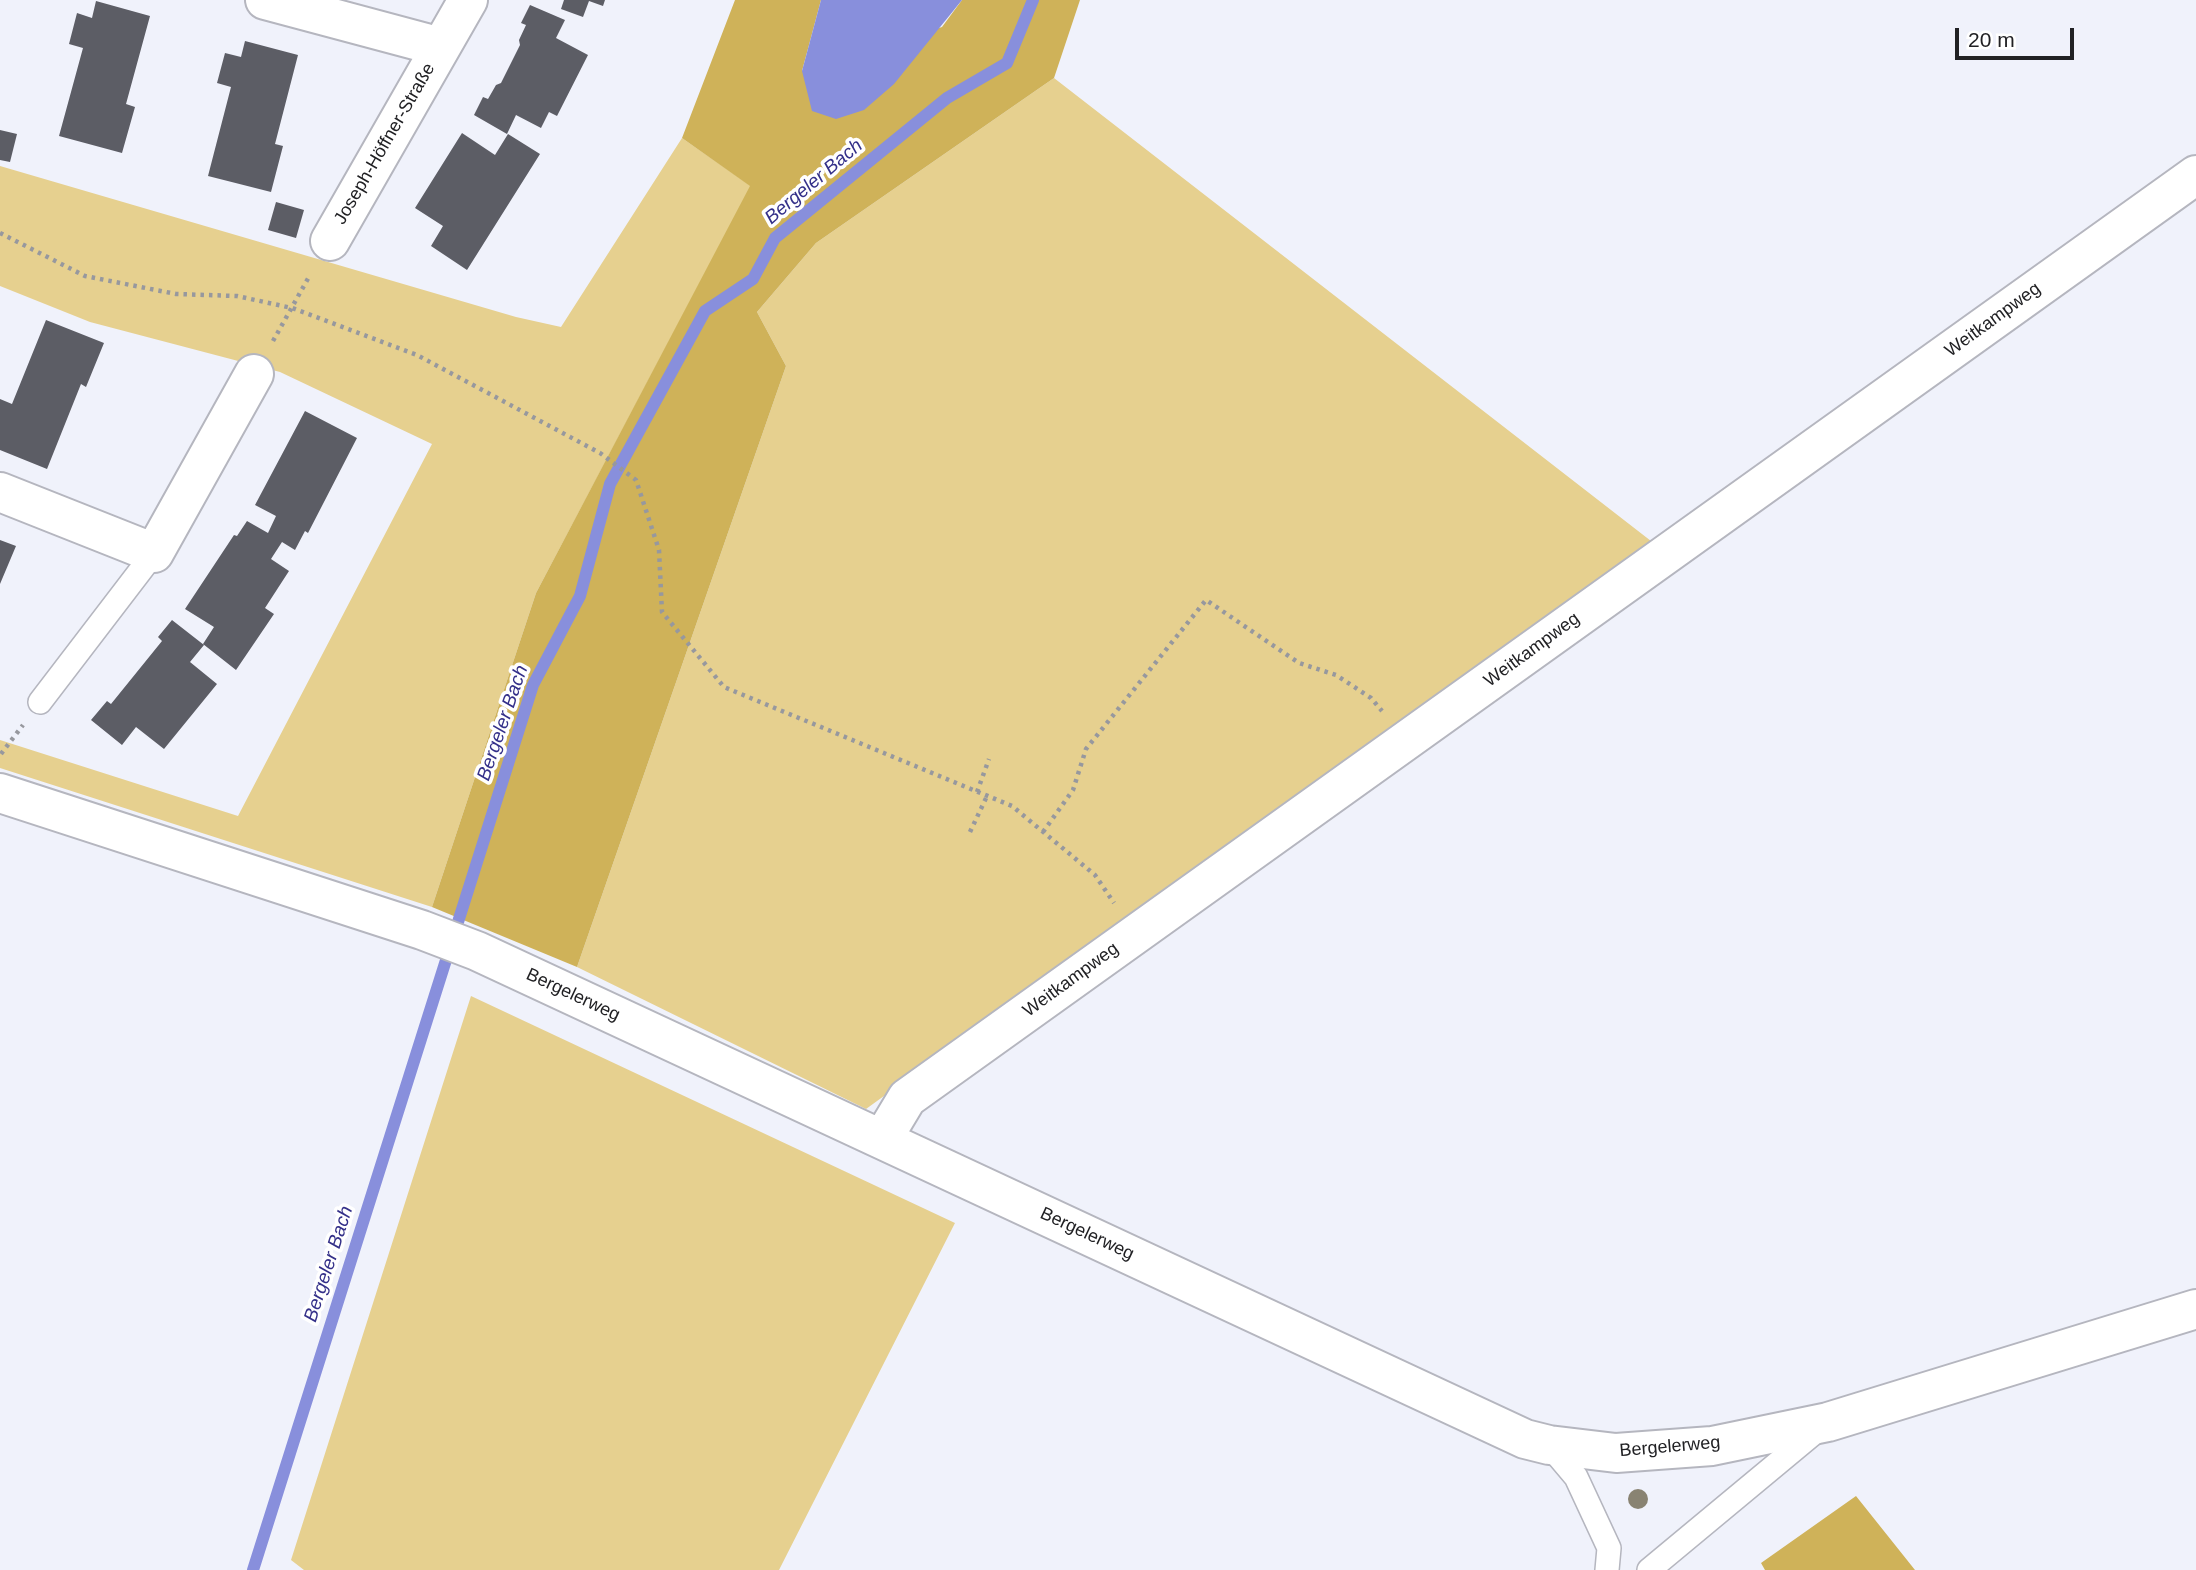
<!DOCTYPE html>
<html>
<head>
<meta charset="utf-8">
<style>
  body { margin:0 }
  #map { position:relative; width:2196px; height:1570px; overflow:hidden; background:#f0f2fb; font-family:Arial,sans-serif }
  canvas { display:block }
  .scale { position:absolute; left:1955px; top:28px; width:119px; height:32px; box-sizing:border-box; border:4px solid #212124; border-top:0; padding-left:9px; font-size:21px; line-height:24px; white-space:nowrap; color:#212124; -webkit-text-stroke:5px #fff; paint-order:stroke }
</style>
</head>
<body>
<div id="map">
<canvas width="2196" height="1570"></canvas>
<div class="scale">20 m</div>
</div>
<script>
const ctx = document.querySelector('canvas').getContext('2d');
ctx.lineJoin = 'round';
function paint(path, color) {
  ctx.fillStyle = color;
  ctx.fill(path, 'evenodd');
}
function shape(rows) {
  const path = new Path2D();
  for (const r of rows) {
    path.moveTo(r[0], r[1]);
    for (let i = 2; i < r.length; i += 2) path.lineTo(r[i], r[i + 1]);
  }
  return path;
}
function trace(path, color, width, dash) {
  ctx.strokeStyle = color;
  ctx.lineWidth = width;
  ctx.lineCap = dash ? 'butt' : 'round';
  ctx.setLineDash(dash || []);
  ctx.stroke(path);
}
function drawText(font, color, halo, rows, align = 'center') {
  ctx.font = font + ' Arial,sans-serif';
  ctx.lineWidth = 7;
  ctx.setLineDash([]);
  ctx.textBaseline = 'middle';
  ctx.strokeStyle = halo;
  ctx.fillStyle = color;
  for (const [text, x, y, turn = 0] of rows) {
    ctx.save();
    ctx.translate(x, y);
    ctx.rotate((+turn || 0) * Math.PI / 180);
    ctx.textAlign = isNaN(turn) ? turn : align;
    if (halo) ctx.strokeText(text, 0, 0);
    ctx.fillText(text, 0, 0);
    ctx.restore();
  }
}
paint(shape([
  [1054,78,1651,541,866,1109,577,967,786,366,757,312,816,243],
  [682,138,751,186,536,593,432,907,0,768,0,740,238,816,432,444,280,372,90,322,0,286,0,166,516,317,561,327],
  [471,996,955,1223,779,1570,304,1570,291,1560]
]), '#e6d08f');
paint(shape([
  [735,0,821,0,802,71,942,27,962,0,1080,0,1054,78,816,243,757,312,786,366,577,967,432,907,536,593,750,186,682,138],
  [1856,1496,1915,1570,1765,1570,1761,1563]
]), '#cfb259');
paint(shape([
  [821,0,962,0,894,84,864,110,836,119,812,111,802,71]
]), '#888fdc');
trace(shape([
  [253,1570,533,685,580,596,610,484,705,311,753,279,775,238,947,98,1007,63,1033,0]
]), '#888fdc', 12);
paint(shape([
  [564,0,605,0,603,6,589,1,583,17,561,9],
  [96,1,150,16,126,104,135,107,122,153,59,136,83,48,69,44,77,13,92,18],
  [530,5,565,20,556,38,588,55,557,116,549,112,541,128,516,115,507,134,474,115,483,97,488,99,496,85,501,83,520,45,519,40,526,25,521,23],
  [245,41,298,55,275,144,283,146,271,192,208,176,231,87,217,83,225,53,241,57],
  [0,130,17,134,10,162,0,160],
  [462,133,495,155,508,134,540,154,467,270,431,246,443,226,415,208],
  [276,202,304,210,296,238,268,230],
  [46,320,104,343,86,387,81,384,47,469,0,450,0,399,12,404],
  [305,411,357,438,308,533,305,531,295,550,282,542,271,559,289,571,265,608,274,614,236,670,203,644,214,627,185,609,234,535,237,536,247,521,268,533,276,516,255,505],
  [0,540,16,546,0,584],
  [172,620,204,645,190,662,217,684,164,749,136,727,122,745,91,720,107,701,111,704,162,641,158,637]
]), '#5c5d65');
const lane = shape([
  [40,702,154,553],
  [1549,1445,1576,1477,1609,1548,1607,1570],
  [1649,1570,1820,1428]
]);
const street = shape([
  [265,0,441,47],
  [330,241,468,0],
  [0,492,154,553,254,374],
  [0,793,422,930,477,951,1525,1439,1549,1445,1616,1453,1712,1446,1828,1422,2196,1309],
  [883,1138,907,1098,2196,175]
]);
trace(lane, '#b5b6bf', 26);
trace(street, '#b5b6bf', 42);
trace(shape([
  [0,233,85,276,176,294,237,296,292,308,417,355,600,453,636,480,659,550,662,612,724,687,1012,806,1095,875,1114,903],
  [273,341,310,275],
  [1,754,23,725],
  [977,792,989,759],
  [970,832,987,796],
  [1043,832,1073,790,1086,749,1206,600,1299,663,1336,675,1371,698,1382,711]
]), '#97989e', 4.5, [3.5, 5]);
trace(lane, '#fff', 23);
trace(street, '#fff', 38);
ctx.fillStyle = '#898372';
for (const [x, y] of [
  [1638,1499]
]) {
  ctx.beginPath();
  ctx.arc(x, y, 10, 0, 2 * Math.PI);
  ctx.fill();
}
drawText('18px', '#212124', '#fff', [
  ["Joseph-Höffner-Straße",385,144,-60],
  ["Weitkampweg",1993,320,-36],
  ["Weitkampweg",1532,650,-36],
  ["Weitkampweg",1071,980,-36],
  ["Bergelerweg",573,995,25],
  ["Bergelerweg",1087,1234,25],
  ["Bergelerweg",1670,1447,-5]
]);
drawText('italic 19px', '#343089', '#fff', [
  ["Bergeler Bach",814,182,-40],
  ["Bergeler Bach",503,723,-71],
  ["Bergeler Bach",329,1264,-72]
]);
</script>
</body>
</html>
